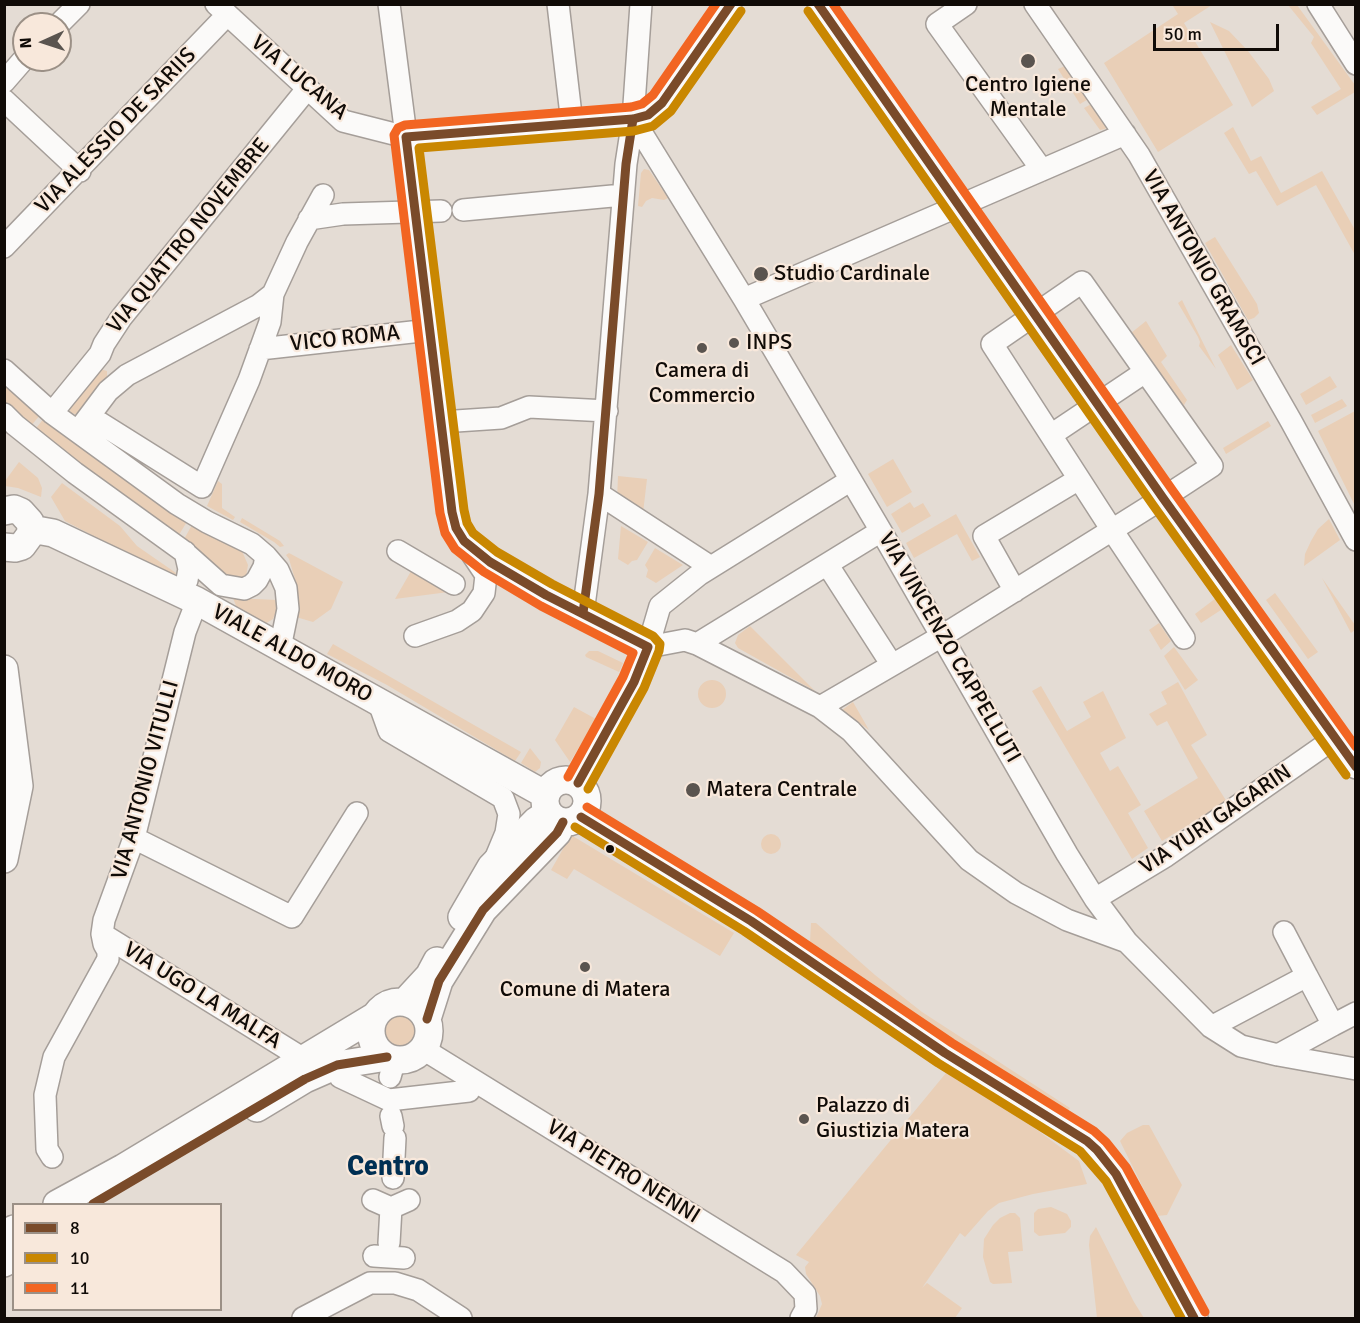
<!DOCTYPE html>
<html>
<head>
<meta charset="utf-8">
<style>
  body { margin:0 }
  #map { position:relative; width:1360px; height:1323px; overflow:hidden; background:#e4dcd4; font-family:Signika,sans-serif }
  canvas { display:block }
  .frame { position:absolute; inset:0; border:6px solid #100b07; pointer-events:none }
  .legend { position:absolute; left:12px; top:1203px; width:210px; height:108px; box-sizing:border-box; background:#f8e8db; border:2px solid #9b9086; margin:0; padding:8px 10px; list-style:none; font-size:18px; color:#100b07 }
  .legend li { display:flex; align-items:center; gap:12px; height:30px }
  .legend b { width:30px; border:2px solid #9b9086 }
  .north { position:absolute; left:12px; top:12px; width:60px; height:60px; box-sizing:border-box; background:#f8e8db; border:2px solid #9b9086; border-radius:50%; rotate:267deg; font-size:16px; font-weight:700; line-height:24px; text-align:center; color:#100b07 }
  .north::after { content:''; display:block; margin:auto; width:21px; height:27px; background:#5a544f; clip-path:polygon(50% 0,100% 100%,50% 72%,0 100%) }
  .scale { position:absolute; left:1153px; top:24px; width:126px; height:27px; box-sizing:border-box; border:3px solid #100b07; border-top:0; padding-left:8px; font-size:18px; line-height:21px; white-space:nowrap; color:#100b07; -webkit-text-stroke:4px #f8e8db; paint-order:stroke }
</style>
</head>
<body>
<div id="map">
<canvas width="1360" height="1323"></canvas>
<div class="frame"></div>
<ul class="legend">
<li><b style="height:8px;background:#7a4b2a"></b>8</li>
<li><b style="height:8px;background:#c98701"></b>10</li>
<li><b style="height:8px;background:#f26522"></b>11</li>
</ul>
<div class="north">N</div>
<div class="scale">50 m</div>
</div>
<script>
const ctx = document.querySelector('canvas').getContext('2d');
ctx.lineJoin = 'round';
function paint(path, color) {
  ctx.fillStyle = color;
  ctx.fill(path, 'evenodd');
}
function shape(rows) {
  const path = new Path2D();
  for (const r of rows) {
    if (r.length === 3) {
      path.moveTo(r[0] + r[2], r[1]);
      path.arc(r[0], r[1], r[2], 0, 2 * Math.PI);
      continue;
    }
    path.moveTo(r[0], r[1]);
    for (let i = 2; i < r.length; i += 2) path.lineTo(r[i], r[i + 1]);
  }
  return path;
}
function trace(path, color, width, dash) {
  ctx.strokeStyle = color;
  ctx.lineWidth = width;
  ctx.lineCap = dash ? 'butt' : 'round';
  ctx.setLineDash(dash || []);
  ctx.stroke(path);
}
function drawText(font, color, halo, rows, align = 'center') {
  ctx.font = font + ' Signika,sans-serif';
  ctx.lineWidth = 4.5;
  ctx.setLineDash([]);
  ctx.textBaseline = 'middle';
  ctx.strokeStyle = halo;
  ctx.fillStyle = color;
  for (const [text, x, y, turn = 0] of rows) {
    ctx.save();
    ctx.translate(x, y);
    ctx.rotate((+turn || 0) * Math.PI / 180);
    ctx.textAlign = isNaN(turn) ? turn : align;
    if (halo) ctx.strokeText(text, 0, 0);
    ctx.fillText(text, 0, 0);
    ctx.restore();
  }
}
paint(shape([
  [1175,4,1212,5,1184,23,1233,105,1158,152,1104,63,1178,14,1173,6],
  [1288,5,1297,5,1355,85,1355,92,1317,115,1311,107,1341,89,1311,43,1314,37],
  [1210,22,1229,31,1248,51,1269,79,1274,91,1252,107],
  [1065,66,1090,98,1080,104,1058,69],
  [1093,103,1109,125,1105,129,1100,130,1084,108],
  [1233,127,1251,161,1261,156,1281,193,1322,171,1355,230,1355,255,1316,185,1277,206,1256,171,1249,174,1224,133],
  [644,169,649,170,668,198,664,200,652,198,646,201,642,207,638,206,641,173],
  [1215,237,1257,304,1259,313,1254,318,1248,320,1205,243],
  [1182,300,1216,369,1199,346,1200,342,1198,337,1178,303],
  [1146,321,1167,356,1161,362,1187,400,1184,405,1202,435,1197,437,1131,333],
  [1231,345,1253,380,1237,390,1218,355],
  [100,369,107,371,107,378,79,415,71,413,68,406],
  [1330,376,1337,387,1306,405,1300,394],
  [4,380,41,414,30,427,5,403],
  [1342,399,1347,406,1315,423,1311,415],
  [1355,411,1355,506,1318,431],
  [44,418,188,520,177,538,34,431],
  [1268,421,1271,426,1226,454,1223,448],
  [893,459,912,492,887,507,868,474],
  [19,462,38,478,42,488,41,497,18,488,5,486,5,481],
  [618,476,647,479,643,513,617,500],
  [218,481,222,484,222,508,235,517,233,520,207,506],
  [62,483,120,526,137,546,176,573,174,578,65,521,51,497],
  [910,502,914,508,923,503,931,516,902,533,891,514],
  [956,514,980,557,972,561,957,534,914,558,906,543],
  [242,518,280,541,284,546,280,547,274,542,240,522],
  [1329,519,1340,540,1304,566,1305,554,1311,541,1318,529],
  [193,523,234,544,242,551,248,565,246,577,242,580,230,578,182,543],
  [621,526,648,542,637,560,632,561,628,565,618,559],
  [655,548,683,565,656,583,646,577,648,570,645,565],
  [289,553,343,582,331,609,313,622,296,617,297,586,289,559,286,555],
  [414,566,456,591,395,599],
  [1322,578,1355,625,1355,630,1351,633],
  [1275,593,1318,652,1308,659,1266,600],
  [233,598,277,600,276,612,273,619,265,624,238,611],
  [1216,598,1224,608,1201,623,1195,614],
  [1159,623,1171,641,1161,650,1149,630],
  [750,626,815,691,738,648,735,643,738,635],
  [333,644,521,752,515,761,387,685,327,654],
  [1174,647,1198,680,1185,690,1164,656],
  [589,651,598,651,623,663,619,672,586,657,585,655],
  [712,694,14],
  [1178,682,1207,735,1191,745,1227,802,1162,841,1144,811,1198,778,1167,721,1157,726,1149,714,1167,704,1161,692],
  [1041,686,1067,731,1091,717,1083,702,1103,691,1126,738,1100,753,1110,771,1118,766,1141,805,1128,813,1148,848,1132,859,1032,691],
  [853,702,869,730,842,710],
  [574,707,596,719,570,762,555,740],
  [530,748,541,762,540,768,535,772,521,763],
  [771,844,10],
  [571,835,734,933,720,956,574,869,567,879,551,870],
  [811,923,816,923,875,975,922,1012,1070,1108,1068,1111,934,1027,810,942],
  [399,1030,16],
  [946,1073,1033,1127,1079,1161,1087,1184,1033,1194,999,1203,988,1211,965,1237,960,1233,922,1288,927,1283,962,1308,955,1318,816,1318,822,1304,820,1296,806,1274,805,1267,809,1262,796,1255],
  [1143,1125,1149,1125,1182,1185,1167,1215,1157,1216,1120,1141,1127,1133],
  [1051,1207,1067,1214,1071,1221,1071,1227,1065,1233,1039,1236,1034,1232,1034,1213,1038,1209],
  [1010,1213,1015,1213,1020,1218,1023,1251,1008,1252,1012,1283,993,1284,990,1282,983,1257,984,1239,993,1225,1000,1218],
  [1096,1227,1134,1302,1144,1318,1097,1318,1089,1245,1090,1236]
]), '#e9cfb7');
const minor = shape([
  [216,4,343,121,406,137,633,119,648,115,662,103,731,4],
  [389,4,416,213,452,512,456,528,464,541,490,562,546,595,648,647],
  [558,4,571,115],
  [818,4,1163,498,1356,768],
  [966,4,937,24,1042,170],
  [1035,4,1139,155,1291,421,1356,540],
  [1318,4,1356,64],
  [59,24,79,4],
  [4,82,24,59],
  [4,100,80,171],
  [633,119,744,299,881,531,1067,854,1095,899,1127,942,1211,1027,1241,1046,1278,1055,1356,1069],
  [463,210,623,195],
  [309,219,343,214,441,211],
  [4,247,227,15],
  [744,299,1125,134],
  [260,349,430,330],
  [4,370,52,413,177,504,207,522,252,544,266,556,278,570,286,588,288,609,280,648],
  [52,413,100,354,104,344,121,318,307,89],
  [4,414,15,425,75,473,183,551,221,585,244,589,252,585,257,580,264,567,266,556],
  [441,422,501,418,529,407,607,411],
  [100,423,202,487,249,380,270,322,273,294],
  [78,431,108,391,127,375,259,305,273,294,297,242,323,195],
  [1051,435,1145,372],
  [599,494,711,567],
  [398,551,454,584],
  [827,564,892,665],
  [1015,591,984,536,1079,479],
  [179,593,187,580,189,569,185,552],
  [583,613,599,494,626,164,633,119,641,4],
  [415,636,457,621,472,611,484,593,486,575,472,554],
  [697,644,881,531],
  [648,647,685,640,697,644,820,707,851,731,969,860,1016,893,1067,920,1127,942],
  [379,703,389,731,503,798,509,814,506,833,496,857],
  [820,707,942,636,1112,530,1163,498,1212,466,1082,282,992,344,1112,530,1184,638],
  [578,783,634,682,648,647,660,606,700,574,851,480],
  [134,838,292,917,357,813],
  [1095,899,1166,856,1335,738],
  [1284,932,1307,976],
  [102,934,302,1058],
  [1333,1025,1356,1013],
  [1211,1027,1307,976,1333,1025,1278,1055],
  [423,1049,784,1272,805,1294,806,1309,801,1318],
  [340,1077,389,1100,469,1091],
  [390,1077,395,1059],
  [391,1116,393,1126],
  [52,1157,47,1149,45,1095,54,1057,108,959,108,951,104,944,102,934,104,920,134,838,185,632,197,601],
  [393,1178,395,1138],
  [373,1200,391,1208,409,1200],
  [389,1243,391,1208],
  [374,1256,404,1258],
  [303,1318,370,1283,395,1283,418,1290,461,1318]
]);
const major = shape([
  [4,511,14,509,21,512,30,522,31,529,30,535,22,546,15,548,4,547],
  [31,529,53,533,197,601,546,795],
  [4,669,19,786,4,859],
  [566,801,21],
  [581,817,751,921,945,1053,1087,1141,1097,1150,1116,1174,1194,1318],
  [462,917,491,867,536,821,548,813],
  [400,1031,29],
  [405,1002,429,976,437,961],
  [427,1019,439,981,483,910,557,833,563,822],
  [257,1108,305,1079,337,1065,387,1057],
  [57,1204,123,1168,375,1016],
  [4,1234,14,1229],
  [4,1263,14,1257]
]);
trace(minor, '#a59e99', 24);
trace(major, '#a59e99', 30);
trace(minor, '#fbfaf9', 21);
trace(major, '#fbfaf9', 27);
trace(shape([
  [818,4,1163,498,1356,767],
  [583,613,599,494,626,164,633,119],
  [648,647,546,595,490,562,464,541,456,528,452,512,406,137,633,119,648,115,662,103,731,4],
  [578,783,634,682,648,647],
  [581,817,751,921,945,1053,1087,1141,1097,1150,1116,1174,1194,1318],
  [427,1019,439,981,483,910,557,833,563,822],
  [93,1204,305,1079,337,1065,387,1057]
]), '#7a4b2a', 9);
trace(shape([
  [808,11,1153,505,1346,775],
  [588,789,644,688,659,651,660,644,653,636,552,584,497,552,473,533,467,523,464,510,419,148,634,131,653,126,671,111,741,11],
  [575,827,744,931,938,1063,1080,1151,1106,1181,1181,1318]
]), '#c98701', 9);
trace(shape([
  [833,4,1173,491,1356,747],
  [568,777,623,677,633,653,541,606,484,572,455,549,445,533,440,513,394,135,398,128,405,125,631,107,642,104,653,95,716,4],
  [587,807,757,911,952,1043,1094,1131,1106,1142,1126,1167,1205,1312]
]), '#f26522', 9);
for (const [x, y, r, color] of [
  [1028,61,8,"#5a544f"],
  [761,274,8,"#5a544f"],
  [734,343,6,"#5a544f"],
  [702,348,6,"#5a544f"],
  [693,790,8,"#5a544f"],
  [610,849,5,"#100b07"],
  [585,967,6,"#5a544f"],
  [804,1119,6,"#5a544f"]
]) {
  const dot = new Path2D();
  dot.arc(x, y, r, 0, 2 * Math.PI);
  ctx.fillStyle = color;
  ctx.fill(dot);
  trace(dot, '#f8e8db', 2);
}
drawText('22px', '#100b07', '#f8e8db', [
  ["VIA LUCANA",299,78,40],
  ["VIA ALESSIO DE SARIIS",116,131,-46],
  ["VIA QUATTRO NOVEMBRE",189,236,-51],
  ["VIA ANTONIO GRAMSCI",1203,268,60],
  ["VICO ROMA",345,339,-6],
  ["VIA VINCENZO CAPPELLUTI",949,648,60],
  ["VIALE ALDO MORO",292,654,29],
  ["VIA ANTONIO VITULLI",146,780,-75],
  ["VIA YURI GAGARIN",1216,820,-34],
  ["VIA UGO LA MALFA",202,996,32],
  ["VIA PIETRO NENNI",623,1172,32]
]);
drawText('22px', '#100b07', '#f8e8db', [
  ["Centro Igiene",1028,85,"center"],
  ["Mentale",1028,110,"center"],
  ["Studio Cardinale",774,274],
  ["INPS",746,343],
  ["Camera di",702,371,"center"],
  ["Commercio",702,396,"center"],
  ["Matera Centrale",706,790],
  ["Comune di Matera",585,990,"center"],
  ["Palazzo di",816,1106],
  ["Giustizia Matera",816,1131]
], 'left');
drawText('bold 28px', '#002f53', '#f8e8db', [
  ["Centro",388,1168]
]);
</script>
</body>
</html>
